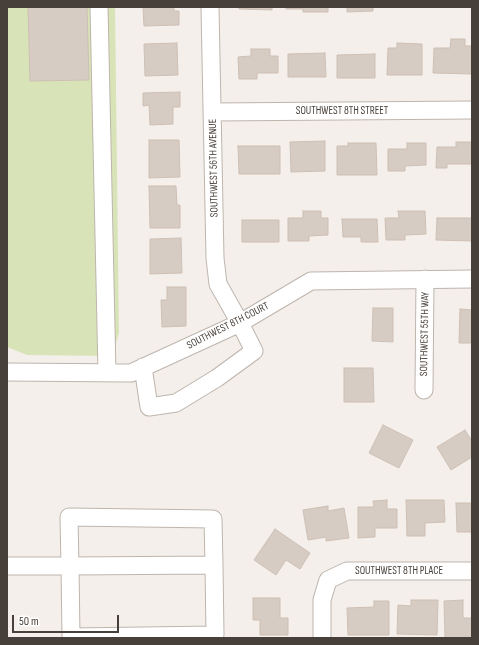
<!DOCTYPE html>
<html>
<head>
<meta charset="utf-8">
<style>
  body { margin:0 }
  #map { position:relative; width:479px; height:645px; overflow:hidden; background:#f4efea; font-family:"Sofia Sans Condensed",sans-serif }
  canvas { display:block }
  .frame { position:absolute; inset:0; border:8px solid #473f39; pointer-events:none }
  .scale { position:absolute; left:12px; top:615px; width:107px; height:18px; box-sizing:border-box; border:2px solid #473f39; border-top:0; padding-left:5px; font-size:12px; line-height:14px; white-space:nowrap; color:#473f39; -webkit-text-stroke:3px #fff; paint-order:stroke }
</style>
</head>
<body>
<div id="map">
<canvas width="479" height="645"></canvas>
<div class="frame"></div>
<div class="scale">50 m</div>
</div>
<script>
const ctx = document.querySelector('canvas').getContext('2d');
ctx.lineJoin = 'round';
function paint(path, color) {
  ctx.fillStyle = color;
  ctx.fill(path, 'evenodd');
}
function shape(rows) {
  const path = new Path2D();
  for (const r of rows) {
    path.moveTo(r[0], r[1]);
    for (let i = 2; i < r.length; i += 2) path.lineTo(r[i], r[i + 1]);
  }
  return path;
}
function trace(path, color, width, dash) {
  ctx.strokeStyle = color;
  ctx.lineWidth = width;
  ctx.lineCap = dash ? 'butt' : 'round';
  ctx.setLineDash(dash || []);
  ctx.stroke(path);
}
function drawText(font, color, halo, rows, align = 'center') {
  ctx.font = font + ' "Sofia Sans Condensed",sans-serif';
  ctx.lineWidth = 3;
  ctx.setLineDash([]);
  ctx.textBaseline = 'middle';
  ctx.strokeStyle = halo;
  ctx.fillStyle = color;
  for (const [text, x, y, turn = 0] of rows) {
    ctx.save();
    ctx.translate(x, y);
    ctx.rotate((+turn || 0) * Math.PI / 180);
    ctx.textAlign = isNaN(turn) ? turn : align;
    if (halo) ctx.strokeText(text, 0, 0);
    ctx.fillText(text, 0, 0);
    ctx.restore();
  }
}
paint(shape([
  [7,7,115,7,119,333,112,356,27,355,7,347]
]), '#d8e4b7');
const building = shape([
  [28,7,87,7,89,80,30,81,28,7],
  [143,7,174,7,174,11,179,11,179,25,144,26,143,7],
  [239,7,272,7,272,10,239,9,239,7],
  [286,7,328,7,328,12,303,12,303,9,286,9,286,7],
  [347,7,373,7,373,11,347,12,347,7],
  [451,39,465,39,465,46,472,46,472,74,433,73,434,48,450,48,451,39],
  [177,43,178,75,145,76,144,44,177,43],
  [397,43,422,44,422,75,387,75,388,48,397,48,397,43],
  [251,49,270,49,270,56,278,56,278,73,257,73,257,79,239,79,238,57,251,56,251,49],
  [325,53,326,77,288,77,288,54,325,53],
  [375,54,375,78,337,78,337,55,375,54],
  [180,92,180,107,173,107,173,124,150,125,149,105,143,106,143,93,180,92],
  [149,140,179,140,180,177,149,178,149,140],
  [325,141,325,171,291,172,290,142,325,141],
  [456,142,472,142,472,164,447,164,447,168,436,168,437,147,456,147,456,142],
  [348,143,376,143,377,175,337,175,337,146,348,146,348,143],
  [407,143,426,143,426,165,405,166,405,171,388,171,388,149,407,149,407,143],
  [238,146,280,146,280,174,239,174,238,146],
  [149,186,176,186,177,205,180,205,180,228,150,228,149,186],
  [303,211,321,211,321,218,328,218,328,235,309,236,309,241,288,241,288,218,303,218,303,211],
  [398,211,425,211,426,234,405,235,405,240,386,240,385,218,399,218,398,211],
  [437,218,472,218,472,241,436,240,437,218],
  [342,219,377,219,378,242,361,242,361,237,343,237,342,219],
  [242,220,279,220,279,242,242,242,242,220],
  [181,238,182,273,150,274,150,239,181,238],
  [167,287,186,287,186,326,162,327,161,300,167,300,167,287],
  [373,308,393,308,393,342,372,341,373,308],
  [460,309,472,310,472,343,459,343,460,309],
  [344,368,373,368,374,402,344,402,344,368],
  [383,425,413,440,399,468,369,453,383,425],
  [465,430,472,441,472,457,451,470,437,447,465,430],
  [387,500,387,509,397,509,397,528,375,528,375,537,358,538,358,507,374,507,373,501,387,500],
  [406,500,444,500,445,522,425,523,425,536,407,536,406,500],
  [456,503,472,503,472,537,471,532,457,532,456,503],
  [328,506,328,511,344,508,349,538,326,541,326,537,308,540,303,510,328,506],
  [275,529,310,553,300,569,286,560,276,575,254,560,275,529],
  [253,598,280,598,280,618,288,618,288,635,260,635,260,620,253,620,253,598],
  [411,600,438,600,437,635,397,634,398,605,411,606,411,600],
  [463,600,463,618,472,618,472,638,445,638,444,601,463,600],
  [374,601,389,601,389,635,348,635,347,608,374,607,374,601]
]);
paint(building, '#d7ccc3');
trace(building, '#cebfb4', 1);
const minor = shape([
  [99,7,107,373],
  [213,112,472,110],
  [143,367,149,407,176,403,217,378,254,351,240,323,218,284,215,258,210,7],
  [7,372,131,373,240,323,311,281,472,279],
  [424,390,425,279],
  [7,566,70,566,214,565,213,519,69,517,70,566,71,637,215,635,214,565],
  [322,638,322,600,328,580,347,571,472,571]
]);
trace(minor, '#beb5ad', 19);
trace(minor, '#fff', 17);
drawText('11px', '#473f39', '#fff', [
  ["SOUTHWEST 8TH STREET",342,111],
  ["SOUTHWEST 56TH AVENUE",214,168,-91],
  ["SOUTHWEST 8TH COURT",228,326,-27],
  ["SOUTHWEST 55TH WAY",425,334,-89],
  ["SOUTHWEST 8TH PLACE",399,571]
]);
</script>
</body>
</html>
